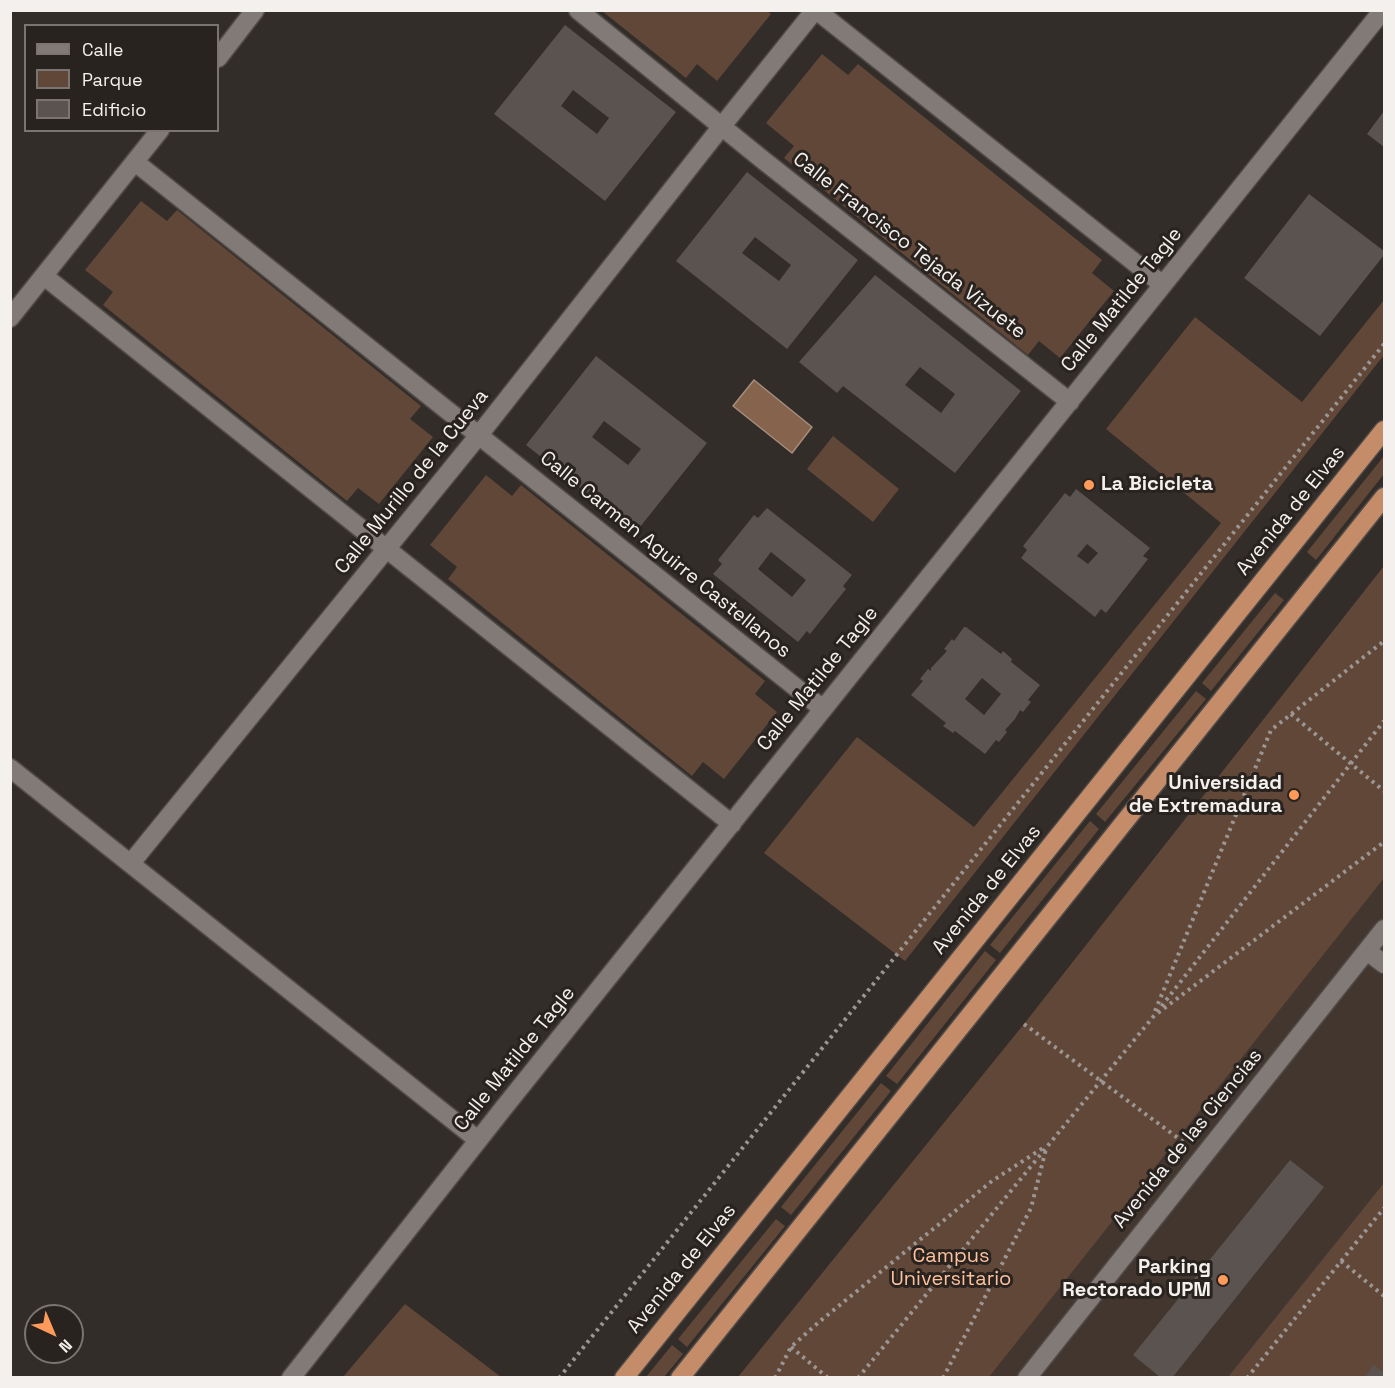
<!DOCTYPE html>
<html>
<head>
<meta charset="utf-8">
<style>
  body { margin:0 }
  #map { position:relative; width:1395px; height:1388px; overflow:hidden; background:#332d2a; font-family:"Space Grotesk",sans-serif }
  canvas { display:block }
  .frame { position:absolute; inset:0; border:12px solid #f4f0ed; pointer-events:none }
  .legend { position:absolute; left:24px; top:24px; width:195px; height:108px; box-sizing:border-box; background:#292320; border:2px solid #7a7572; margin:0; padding:8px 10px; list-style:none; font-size:18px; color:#f4f0ed }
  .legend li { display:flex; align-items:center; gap:12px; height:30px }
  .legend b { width:30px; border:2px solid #7a7572 }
  .north { position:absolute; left:24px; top:1304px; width:60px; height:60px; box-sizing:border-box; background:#292320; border:2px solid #7a7572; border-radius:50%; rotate:136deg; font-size:16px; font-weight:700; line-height:24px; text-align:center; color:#f4f0ed }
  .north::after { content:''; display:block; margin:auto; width:21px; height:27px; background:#ff9b5a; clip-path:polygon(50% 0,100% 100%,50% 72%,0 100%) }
</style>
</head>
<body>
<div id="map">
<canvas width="1395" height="1388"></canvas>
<div class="frame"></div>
<ul class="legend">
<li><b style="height:8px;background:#817a76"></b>Calle</li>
<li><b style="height:16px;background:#614737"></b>Parque</li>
<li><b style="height:16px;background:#5a534f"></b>Edificio</li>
</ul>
<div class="north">N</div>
</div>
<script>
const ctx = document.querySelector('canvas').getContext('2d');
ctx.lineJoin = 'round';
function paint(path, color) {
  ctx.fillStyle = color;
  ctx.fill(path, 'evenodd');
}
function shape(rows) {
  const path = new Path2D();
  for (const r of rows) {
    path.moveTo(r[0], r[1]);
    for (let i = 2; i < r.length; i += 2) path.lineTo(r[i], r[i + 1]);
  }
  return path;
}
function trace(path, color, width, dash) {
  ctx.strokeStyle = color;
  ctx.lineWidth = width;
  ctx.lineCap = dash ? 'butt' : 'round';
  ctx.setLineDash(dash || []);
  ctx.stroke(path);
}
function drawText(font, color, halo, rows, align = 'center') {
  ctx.font = font + ' "Space Grotesk",sans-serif';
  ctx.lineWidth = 6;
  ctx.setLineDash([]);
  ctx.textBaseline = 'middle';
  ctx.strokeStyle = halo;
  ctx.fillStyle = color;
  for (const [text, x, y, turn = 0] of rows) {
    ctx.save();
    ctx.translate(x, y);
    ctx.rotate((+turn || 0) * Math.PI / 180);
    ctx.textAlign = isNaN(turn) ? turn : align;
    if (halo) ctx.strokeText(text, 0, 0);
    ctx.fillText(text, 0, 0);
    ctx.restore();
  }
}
paint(shape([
  [1384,566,1384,1377,738,1378,1024,1024]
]), '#42362f');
paint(shape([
  [767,11,771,14,717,81,697,64,686,78,602,11],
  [822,54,848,75,858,64,1102,260,1092,273,1114,291,1060,358,1039,341,1028,355,784,158,794,146,766,123],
  [141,201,167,221,177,210,421,406,410,419,433,437,379,504,358,488,347,501,103,305,113,292,85,270],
  [1384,300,1384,355,905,961,764,853,857,737,974,827,1221,523,1106,429,1195,317,1302,402],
  [833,436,899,489,873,522,807,469],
  [1384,456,1384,474,1316,560,1307,552],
  [486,475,512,496,521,485,765,681,755,694,777,712,724,779,703,762,692,776,448,579,457,567,430,545],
  [1384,566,1384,878,989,1377,738,1377,1024,1024],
  [1275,593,1284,600,1211,691,1202,683],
  [1196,691,1206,699,1105,822,1096,814],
  [1090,821,1099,829,1000,953,990,945],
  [985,951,996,960,897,1084,886,1076],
  [881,1083,891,1091,791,1215,781,1207],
  [1384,1183,1384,1377,1228,1377],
  [776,1219,785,1226,687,1347,678,1339],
  [405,1304,501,1377,343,1377],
  [672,1345,683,1354,664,1377,646,1377]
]), '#614737');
const water = shape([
  [754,380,812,427,792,453,733,406,754,380]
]);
paint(water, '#85634d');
trace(water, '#a68d7d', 1.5);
paint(shape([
  [565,25,676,112,605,201,494,114],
  [573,90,609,118,597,134,561,106],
  [1384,111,1384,147,1367,134],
  [747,172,858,260,787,349,676,261],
  [755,237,791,265,779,281,742,253],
  [1309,194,1384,251,1384,255,1320,336,1244,278],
  [875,275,1021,391,955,473,843,386,837,393,799,362],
  [920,367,955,394,941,413,905,385],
  [596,356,707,443,636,532,526,445],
  [604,421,641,449,628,465,592,437],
  [1076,489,1150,548,1143,556,1148,559,1106,613,1101,609,1095,617,1021,558,1027,550,1023,546,1065,493,1070,497],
  [1087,544,1098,553,1088,564,1077,556],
  [767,508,852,575,843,586,846,589,810,634,807,631,798,642,713,574,722,564,718,560,754,515,758,518],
  [771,552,806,580,792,597,758,569],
  [964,627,966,627,1001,654,1003,651,1012,659,1011,662,1040,685,1028,700,1031,702,1023,712,1020,710,1019,712,1015,719,1005,730,1007,732,999,742,996,740,985,754,955,731,953,733,943,726,946,723,911,695,923,681,920,679,928,669,931,671,931,668,947,651,944,649,952,639,954,641],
  [982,678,1001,694,984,715,965,699],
  [1290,1160,1324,1187,1172,1378,1161,1378,1133,1355],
  [1374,1365,1384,1373,1384,1378,1364,1378]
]), '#5a534f');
const minor = shape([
  [578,10,763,160,1070,402],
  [816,10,1163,285],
  [218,58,255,10],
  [135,162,823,709],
  [44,276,732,824],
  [10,318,160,130],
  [10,768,478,1140],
  [131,863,479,435,722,126,815,10],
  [1367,951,1384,964],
  [291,1378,502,1110,1383,10],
  [1027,1378,1384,929]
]);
const trunk = shape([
  [624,1378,1384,430],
  [680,1378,1384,497]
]);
trace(minor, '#4f4a47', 21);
trace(trunk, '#4f4a47', 21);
trace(shape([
  [1291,714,1384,791],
  [1155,1011,1271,730,1384,641],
  [1158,1013,1384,842],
  [1024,1024,1186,1144],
  [1341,1261,1384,1296],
  [791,1347,828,1378],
  [559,1378,1384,344],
  [775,1378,791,1347,819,1322,992,1181,1043,1148],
  [858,1378,1153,1017,1384,721],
  [943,1378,1031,1208,1046,1149],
  [1247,1378,1384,1208]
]), '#9b9693', 4, [3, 4.5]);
trace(minor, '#817a76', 18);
trace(trunk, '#c48c68', 18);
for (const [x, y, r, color] of [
  [1089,485,6,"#ff9b5a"],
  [1294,795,6,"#ff9b5a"],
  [1223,1280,6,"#ff9b5a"]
]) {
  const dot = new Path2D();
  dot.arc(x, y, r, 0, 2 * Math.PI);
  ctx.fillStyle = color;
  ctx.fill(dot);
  trace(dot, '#292320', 2);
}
drawText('20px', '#f4f0ed', '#292320', [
  ["Calle Francisco Tejada Vizuete",909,246,38],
  ["Calle Matilde Tagle",1122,300,-51],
  ["Calle Murillo de la Cueva",412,482,-51],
  ["Avenida de Elvas",1291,511,-51],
  ["Calle Carmen Aguirre Castellanos",665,555,39],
  ["Calle Matilde Tagle",818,679,-51],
  ["Avenida de Elvas",987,890,-51],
  ["Calle Matilde Tagle",515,1059,-51],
  ["Avenida de las Ciencias",1188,1139,-51],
  ["Avenida de Elvas",682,1269,-51]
]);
drawText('bold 20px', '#f4f0ed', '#292320', [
  ["La Bicicleta",1101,485,"left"],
  ["Universidad",1282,784],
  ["de Extremadura",1282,807],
  ["Parking",1211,1268],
  ["Rectorado UPM",1211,1291]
], 'right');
drawText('20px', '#fec19c', '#292320', [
  ["Campus",951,1257],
  ["Universitario",951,1280]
]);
</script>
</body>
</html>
